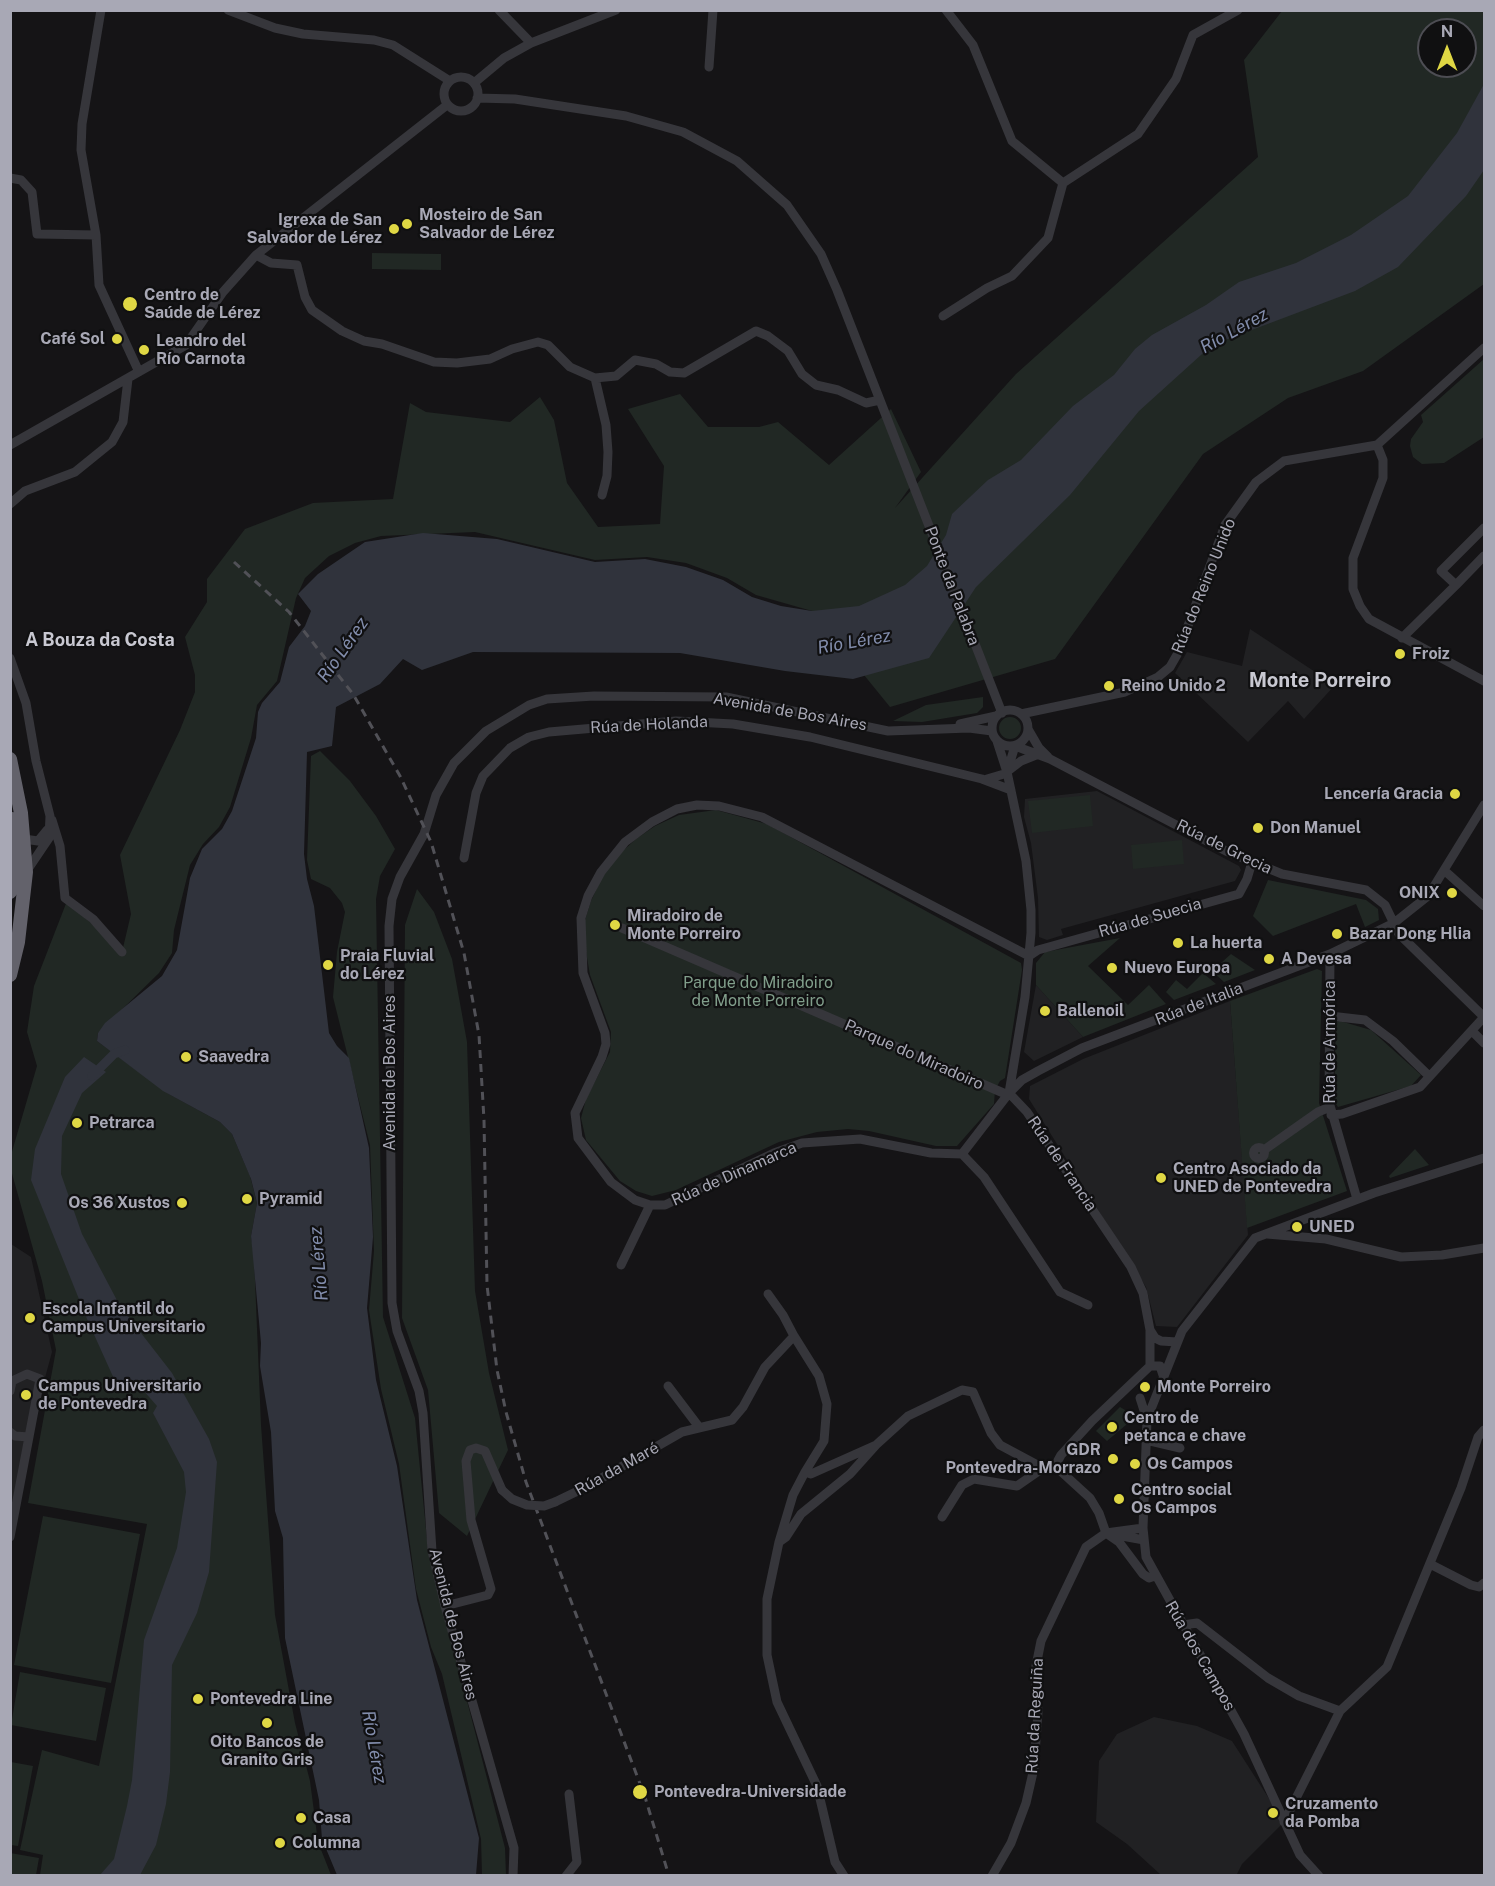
<!DOCTYPE html>
<html>
<head>
<meta charset="utf-8">
<style>
  body { margin:0 }
  #map { position:relative; width:1495px; height:1886px; overflow:hidden; background:#151416; font-family:"Public Sans",sans-serif }
  canvas { display:block }
  .frame { position:absolute; inset:0; border:12px solid #a8a8b5; pointer-events:none }
  .north { position:absolute; left:1417px; top:18px; width:60px; height:60px; box-sizing:border-box; background:#101011; border:2px solid #4d4d53; border-radius:50%; rotate:0deg; font-size:16px; font-weight:700; line-height:24px; text-align:center; color:#a8a8b5 }
  .north::after { content:''; display:block; margin:auto; width:21px; height:27px; background:#dfd744; clip-path:polygon(50% 0,100% 100%,50% 72%,0 100%) }
</style>
</head>
<body>
<div id="map">
<canvas width="1495" height="1886"></canvas>
<div class="frame"></div>
<div class="north">N</div>
</div>
<script>
const ctx = document.querySelector('canvas').getContext('2d');
ctx.lineJoin = 'round';
function paint(path, color) {
  ctx.fillStyle = color;
  ctx.fill(path, 'evenodd');
}
function shape(rows) {
  const path = new Path2D();
  for (const r of rows) {
    if (r.length === 3) {
      path.moveTo(r[0] + r[2], r[1]);
      path.arc(r[0], r[1], r[2], 0, 2 * Math.PI);
      continue;
    }
    path.moveTo(r[0], r[1]);
    for (let i = 2; i < r.length; i += 2) path.lineTo(r[i], r[i + 1]);
  }
  return path;
}
function trace(path, color, width, dash) {
  ctx.strokeStyle = color;
  ctx.lineWidth = width;
  ctx.lineCap = dash ? 'butt' : 'round';
  ctx.setLineDash(dash || []);
  ctx.stroke(path);
}
function drawText(font, color, halo, rows, align = 'center') {
  ctx.font = font + ' "Public Sans",sans-serif';
  ctx.lineWidth = 4.5;
  ctx.setLineDash([]);
  ctx.textBaseline = 'middle';
  ctx.strokeStyle = halo;
  ctx.fillStyle = color;
  for (const [text, x, y, turn = 0] of rows) {
    ctx.save();
    ctx.translate(x, y);
    ctx.rotate((+turn || 0) * Math.PI / 180);
    ctx.textAlign = isNaN(turn) ? turn : align;
    if (halo) ctx.strokeText(text, 0, 0);
    ctx.fillText(text, 0, 0);
    ctx.restore();
  }
}
paint(shape([
  [1250,629,1335,685,1304,719,1288,701,1248,742,1175,673,1187,652,1242,666],
  [1097,791,1239,866,1241,870,1235,881,1061,929,1063,935,1047,940,1039,937,1038,898,1031,843,1024,817,1025,799],
  [1036,985,1083,1037,1034,1061,1024,1052],
  [1230,1001,1248,1235,1177,1327,1156,1326,1146,1287,1029,1099,1030,1086,1083,1059],
  [11,1244,31,1257,52,1352,29,1437,11,1525],
  [1154,1717,1197,1726,1232,1741,1284,1822,1242,1864,1236,1876,1161,1875,1127,1844,1096,1822,1099,1761,1117,1734]
]), '#212123');
paint(shape([
  [1282,11,1484,11,1484,284,1363,371,1288,398,1203,454,1055,659,890,707,812,611,756,595,727,578,686,563,647,557,595,560,475,532,381,536,355,543,329,556,305,578,296,598,277,681,257,705,251,738,230,807,219,827,203,844,190,865,174,930,172,953,159,973,98,1033,97,1041,169,1094,220,1122,232,1134,250,1176,257,1203,251,1236,254,1256,261,1425,275,1615,295,1723,310,1781,318,1842,331,1875,40,1875,43,1855,20,1850,42,1750,99,1766,147,1524,28,1503,56,1350,42,1281,11,1170,11,1155,37,1066,27,1032,34,986,67,901,122,952,131,914,120,855,180,730,195,692,195,675,185,637,207,602,207,579,245,529,313,503,393,499,410,403,426,412,510,422,540,397,554,420,567,483,598,527,660,524,664,466,628,409,680,394,708,427,759,427,778,422,829,465,891,409,921,472,895,508,1016,374,1258,157,1244,60],
  [1429,30,1465,30,1465,66,1429,66],
  [372,253,441,254,441,270,372,269],
  [1484,359,1484,437,1444,463,1422,464,1413,457,1410,446,1411,439,1423,422,1421,415],
  [983,697,983,707,977,713,922,722,893,721,926,705],
  [1010,728,11],
  [320,751,350,781,376,816,395,849,380,876,376,899,383,1317,415,1418,428,1550,505,1848,506,1875,482,1875,481,1839,442,1674,431,1647,416,1589,399,1464,381,1389,369,1310,374,1251,370,1145,333,997,337,952,345,912,342,903,330,888,311,879,307,860,311,756],
  [1090,795,1093,826,1032,833,1028,801],
  [716,810,767,824,1021,963,1022,970,1005,1078,1000,1081,995,1090,994,1104,957,1146,936,1146,869,1131,848,1129,817,1132,779,1142,676,1190,652,1196,636,1191,620,1181,586,1140,581,1118,586,1099,610,1052,611,1032,590,975,585,946,585,920,591,901,602,877,616,857,636,839,655,826,679,815],
  [1182,840,1184,864,1133,869,1131,845],
  [1268,880,1366,900,1378,909,1379,920,1365,927,1356,904,1273,936,1253,916],
  [417,889,434,912,452,959,467,1042,475,1291,489,1373,508,1450,467,1536,439,1513,428,1390,402,1318,405,925],
  [1120,938,1088,966,1128,1005,1149,985,1166,1004,1083,1037,1036,985,1036,963,1045,952],
  [1231,954,1255,970,1224,982,1212,971],
  [1317,969,1322,971,1319,1103,1347,1191,1247,1228,1230,1001],
  [1203,973,1216,984,1174,1000,1166,992,1176,980,1187,989],
  [1340,1021,1371,1030,1421,1075,1411,1086,1338,1107,1334,1101,1336,1022],
  [1415,1149,1429,1165,1390,1178,1389,1176],
  [1120,1407,1130,1413,1133,1419,1107,1441,1096,1431],
  [43,1516,140,1534,111,1683,14,1665],
  [20,1672,106,1688,96,1741,11,1725],
  [11,1762,33,1766,18,1846,11,1845],
  [10,1853,39,1858,36,1875,11,1875]
]), '#212824');
paint(shape([
  [1484,84,1484,170,1466,196,1398,267,1355,291,1212,345,1139,411,1070,495,976,587,929,658,853,679,785,671,680,653,473,652,422,670,403,659,380,684,336,707,332,746,307,752,304,854,307,879,314,906,329,1033,337,1046,349,1058,369,1148,373,1237,367,1308,376,1380,397,1466,417,1600,479,1838,476,1875,337,1875,322,1839,319,1800,285,1638,283,1538,275,1511,271,1432,260,1366,261,1343,251,1236,257,1203,251,1179,232,1134,220,1122,163,1091,97,1041,98,1033,105,1023,162,976,177,950,190,878,202,849,222,829,232,811,256,738,258,712,262,703,280,682,289,647,305,626,311,611,298,594,318,574,365,542,423,533,497,539,595,562,645,559,686,567,723,580,752,597,781,606,812,611,859,606,905,585,927,566,946,535,952,514,988,480,1021,460,1073,406,1114,375,1135,349,1152,335,1206,305,1239,282,1296,263,1351,235,1408,196,1457,133],
  [84,1057,106,1072,82,1093,62,1136,61,1174,82,1234,120,1306,172,1373,209,1439,217,1462,209,1572,197,1613,172,1665,170,1772,166,1804,156,1845,140,1875,100,1875,114,1859,127,1806,132,1780,144,1640,177,1548,186,1492,184,1472,153,1413,157,1406,143,1390,115,1381,87,1319,31,1180,35,1149,65,1077]
]), '#30333c');
trace(shape([
  [92,1076,114,1054,125,1050]
]), '#30333c', 9);
trace(shape([
  [101,10,82,124,81,150,96,235,99,285,139,372],
  [228,10,275,28,303,34,374,40,393,45,450,81],
  [499,10,531,43],
  [946,10,973,45,1012,141,1063,183],
  [709,67,713,10],
  [461,94,17],
  [474,83,504,58,531,43,616,10],
  [477,98,515,99,626,116,683,132,737,161,787,205,821,254,837,290,1002,713],
  [10,178,21,180,32,192,37,234,96,235],
  [256,255,271,263,297,265,305,297,312,310,342,331,364,341,382,344,434,362,457,363,490,359,512,349,538,342,548,345,570,367,595,378,616,376,635,360,656,364,670,372,684,373,756,331,768,336,788,351,802,374,816,385,838,390,866,403,880,400],
  [943,316,987,288,1012,276,1048,238,1063,183,1138,134,1176,79,1193,35,1238,10],
  [595,378,606,425,608,452,607,476,602,495],
  [10,445,186,345,223,292,256,255,447,105],
  [1377,445,1383,460,1383,478,1353,558,1353,589,1360,606,1369,619,1484,681],
  [10,504,25,491,75,472,112,442,123,422,128,379],
  [1484,528,1441,571,1456,585,1484,556],
  [1402,638,1456,585],
  [10,658,26,703,36,761,50,816,49,838,26,872],
  [1010,728,18],
  [1021,714,1125,692,1158,677,1170,667,1178,653,1225,525,1256,482,1284,461,1377,445,1484,348],
  [960,724,996,716],
  [1028,729,1039,748,1048,757],
  [997,741,1007,772,1026,861,1031,910,1031,933,1025,997,1009,1093,1027,1112,1131,1267,1143,1293,1150,1330,1150,1366],
  [1007,772,1015,746,1050,759,1226,851,1282,874,1366,890,1385,905,1399,934,1484,1017],
  [987,779,1004,774,1021,761,1036,755],
  [52,820,60,846,65,898,93,919,122,952],
  [24,839,38,841,47,830],
  [464,858,476,793,483,776,510,748,529,737,549,732,676,721,733,724,810,737,982,779,1011,790],
  [1445,871,1484,906],
  [622,928,1008,1095],
  [1330,954,1329,1102,1357,1199],
  [1029,956,762,817,719,806,697,805,677,809,652,822,625,842,601,872,588,896,581,918,583,973,605,1033,606,1044,602,1057,575,1113,578,1138,611,1182,635,1200,650,1205,665,1205,774,1153,802,1143,860,1139,931,1153,962,1154,1009,1093,1022,1080,1038,1071,1082,1048,1330,954,1394,923,1428,896,1484,805],
  [1029,956,1038,950,1239,894,1247,879,1252,862],
  [1330,1016,1365,1020,1393,1041,1429,1076],
  [1472,1031,1484,1043],
  [1331,1115,1342,1114,1420,1087,1484,1017],
  [1259,1153,5.5],
  [1264,1150,1318,1112,1330,1107],
  [962,1154,984,1177,1060,1292,1088,1305],
  [1267,1234,1326,1239,1401,1257,1442,1255,1484,1248],
  [621,1265,650,1205],
  [768,1294,783,1315,794,1336],
  [1150,1330,1155,1338,1161,1341,1177,1342],
  [668,1386,699,1427],
  [10,1391,12,1381,27,1374,40,1379,10,1537],
  [1140,1398,1147,1420,1143,1528,1146,1557,1244,1734,1300,1855,1319,1876],
  [1147,1419,1182,1331,1255,1238,1374,1193,1484,1158],
  [10,1432,15,1436,29,1437],
  [1146,1440,1180,1448],
  [555,1502,586,1487,682,1432,732,1420,743,1407,765,1367,794,1336,819,1376,827,1404,824,1441,805,1472],
  [942,1517,962,1485,974,1479,1017,1486,1043,1468],
  [1111,1534,1144,1540],
  [779,1542,793,1495,805,1472,811,1474,876,1445,908,1416,962,1390,973,1392,991,1433,1000,1445,1043,1468,1055,1466],
  [1430,1564,1471,1585,1479,1587,1484,1583],
  [1155,1576,1149,1578,1143,1574,1119,1542,1106,1533,1099,1513,1090,1498,1055,1466,1061,1455,1092,1421,1150,1366,1160,1366,1163,1375],
  [445,1606,488,1595,491,1589,471,1520,466,1461,470,1450,476,1448,485,1451,502,1490],
  [1183,1625,1197,1623,1268,1678,1299,1696,1340,1711],
  [1284,1822,1340,1711,1387,1667,1461,1488,1478,1437,1484,1430],
  [513,1876,514,1848,445,1606,432,1551,423,1413,419,1391,397,1331,392,1303,389,926,392,899,400,877,424,834,436,795,454,763,486,731,529,705,547,699,594,696,726,697,888,731,969,728,992,731],
  [566,1876,577,1862,569,1794],
  [844,1876,835,1862,817,1786,777,1702,767,1655,767,1599,779,1542,786,1537,801,1514,850,1474,876,1445],
  [992,1876,1011,1843,1026,1803,1034,1768,1038,1712,1035,1671,1041,1641,1086,1547,1106,1533,1143,1528]
]), '#36363b', 9);
trace(shape([
  [10,759,21,813,26,872,18,942,10,975],
  [10,892,14,872,12,819]
]), '#63626b', 14);
trace(shape([
  [234,562,289,612,353,694,400,776,431,842,464,953,479,1035,484,1120,487,1285,497,1370,506,1412,526,1482,645,1797,669,1876]
]), '#515157', 3, [8, 6]);
trace(shape([
  [502,1490,512,1499,527,1505,544,1506,555,1502]
]), '#36363b', 9);
for (const [x, y, r, color] of [
  [407,224,6,"#dfd744"],
  [394,229,6,"#dfd744"],
  [130,304,8,"#dfd744"],
  [117,339,6,"#dfd744"],
  [144,350,6,"#dfd744"],
  [1400,654,6,"#dfd744"],
  [1109,686,6,"#dfd744"],
  [1455,794,6,"#dfd744"],
  [1258,828,6,"#dfd744"],
  [1452,893,6,"#dfd744"],
  [615,925,6,"#dfd744"],
  [1337,934,6,"#dfd744"],
  [1178,943,6,"#dfd744"],
  [1269,959,6,"#dfd744"],
  [328,965,6,"#dfd744"],
  [1112,968,6,"#dfd744"],
  [1045,1011,6,"#dfd744"],
  [186,1057,6,"#dfd744"],
  [77,1123,6,"#dfd744"],
  [1161,1178,6,"#dfd744"],
  [247,1199,6,"#dfd744"],
  [182,1203,6,"#dfd744"],
  [1297,1227,6,"#dfd744"],
  [30,1318,6,"#dfd744"],
  [1145,1387,6,"#dfd744"],
  [26,1395,6,"#dfd744"],
  [1112,1427,6,"#dfd744"],
  [1113,1459,6,"#dfd744"],
  [1135,1464,6,"#dfd744"],
  [1119,1499,6,"#dfd744"],
  [198,1699,6,"#dfd744"],
  [267,1723,6,"#dfd744"],
  [640,1792,8,"#dfd744"],
  [1273,1813,6,"#dfd744"],
  [301,1818,6,"#dfd744"],
  [280,1843,6,"#dfd744"]
]) {
  const dot = new Path2D();
  dot.arc(x, y, r, 0, 2 * Math.PI);
  ctx.fillStyle = color;
  ctx.fill(dot);
  trace(dot, '#101011', 2);
}
drawText('bold 16px', '#a8a8b5', '#101011', [
  ["Mosteiro de San",419,215],
  ["Salvador de Lérez",419,233],
  ["Igrexa de San",382,220,"right"],
  ["Salvador de Lérez",382,238,"right"],
  ["Centro de",144,295],
  ["Saúde de Lérez",144,313],
  ["Café Sol",105,339,"right"],
  ["Leandro del",156,341],
  ["Río Carnota",156,359],
  ["Froiz",1412,654],
  ["Reino Unido 2",1121,686],
  ["Lencería Gracia",1443,794,"right"],
  ["Don Manuel",1270,828],
  ["ONIX",1440,893,"right"],
  ["Miradoiro de",627,916],
  ["Monte Porreiro",627,934],
  ["Bazar Dong Hlia",1349,934],
  ["La huerta",1190,943],
  ["Praia Fluvial",340,956],
  ["do Lérez",340,974],
  ["A Devesa",1281,959],
  ["Nuevo Europa",1124,968],
  ["Ballenoil",1057,1011],
  ["Saavedra",198,1057],
  ["Petrarca",89,1123],
  ["Centro Asociado da",1173,1169],
  ["UNED de Pontevedra",1173,1187],
  ["Pyramid",259,1199],
  ["Os 36 Xustos",170,1203,"right"],
  ["UNED",1309,1227],
  ["Escola Infantil do",42,1309],
  ["Campus Universitario",42,1327],
  ["Campus Universitario",38,1386],
  ["de Pontevedra",38,1404],
  ["Monte Porreiro",1157,1387],
  ["Centro de",1124,1418],
  ["petanca e chave",1124,1436],
  ["GDR",1101,1450,"right"],
  ["Pontevedra-Morrazo",1101,1468,"right"],
  ["Os Campos",1147,1464],
  ["Centro social",1131,1490],
  ["Os Campos",1131,1508],
  ["Pontevedra Line",210,1699],
  ["Oito Bancos de",267,1742,"center"],
  ["Granito Gris",267,1760,"center"],
  ["Pontevedra-Universidade",654,1792],
  ["Cruzamento",1285,1804],
  ["da Pomba",1285,1822],
  ["Casa",313,1818],
  ["Columna",292,1843]
], 'left');
drawText('16px', '#a8a8b5', '#101011', [
  ["Ponte da Palabra",952,586,69],
  ["Rúa do Reino Unido",1204,586,-68],
  ["Avenida de Bos Aires",790,712,10],
  ["Rúa de Holanda",649,725,-3],
  ["Rúa de Grecia",1224,847,26],
  ["Rúa de Suecia",1150,918,-16],
  ["Rúa de Italia",1199,1004,-21],
  ["Rúa de Armórica",1330,1042,-90],
  ["Parque do Miradoiro",914,1055,24],
  ["Avenida de Bos Aires",390,1073,-90],
  ["Rúa de Francia",1062,1164,56],
  ["Rúa de Dinamarca",734,1174,-24],
  ["Rúa da Maré",617,1469,-29],
  ["Avenida de Bos Aires",453,1624,76],
  ["Rúa dos Campos",1200,1656,60],
  ["Rúa da Reguiña",1035,1716,-87]
]);
drawText('16px', '#819e8b', '#101011', [
  ["Parque do Miradoiro",758,983],
  ["de Monte Porreiro",758,1001]
]);
drawText('italic 18px', '#828dac', '#101011', [
  ["Río Lérez",1234,331,-29],
  ["Río Lérez",854,642,-10],
  ["Río Lérez",343,650,-55],
  ["Río Lérez",319,1264,-95],
  ["Río Lérez",374,1747,80]
]);
drawText('bold 18px', '#c8c8d1', '#101011', [
  ["A Bouza da Costa",100,640]
]);
drawText('bold 20px', '#c8c8d1', '#101011', [
  ["Monte Porreiro",1320,681]
]);
</script>
</body>
</html>
